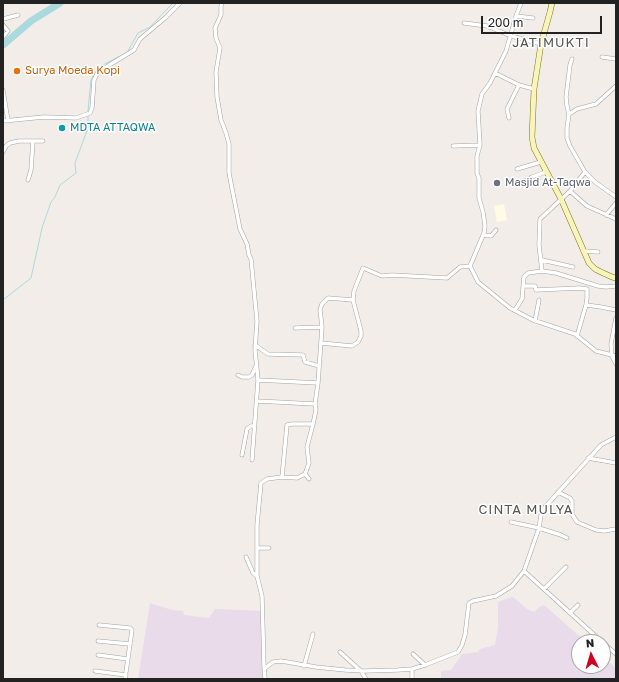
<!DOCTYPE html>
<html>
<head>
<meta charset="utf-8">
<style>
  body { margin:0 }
  #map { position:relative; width:619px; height:682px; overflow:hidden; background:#f2ede9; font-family:"Golos Text",sans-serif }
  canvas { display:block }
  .frame { position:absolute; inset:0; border:4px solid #222; pointer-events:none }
  .north { position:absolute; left:571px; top:634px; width:40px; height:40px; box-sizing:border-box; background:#fff; border:1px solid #a7a7a7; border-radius:50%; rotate:355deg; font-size:11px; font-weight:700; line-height:16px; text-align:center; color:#222 }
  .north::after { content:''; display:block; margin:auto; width:14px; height:18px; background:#d00420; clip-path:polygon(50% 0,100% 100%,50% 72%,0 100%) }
  .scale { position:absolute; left:481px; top:16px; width:121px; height:18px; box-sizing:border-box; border:2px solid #222; border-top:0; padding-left:5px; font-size:12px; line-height:14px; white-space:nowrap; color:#222; -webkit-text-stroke:3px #fff; paint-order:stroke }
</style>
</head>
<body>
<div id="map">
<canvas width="619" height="682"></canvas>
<div class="frame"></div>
<div class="north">N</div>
<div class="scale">200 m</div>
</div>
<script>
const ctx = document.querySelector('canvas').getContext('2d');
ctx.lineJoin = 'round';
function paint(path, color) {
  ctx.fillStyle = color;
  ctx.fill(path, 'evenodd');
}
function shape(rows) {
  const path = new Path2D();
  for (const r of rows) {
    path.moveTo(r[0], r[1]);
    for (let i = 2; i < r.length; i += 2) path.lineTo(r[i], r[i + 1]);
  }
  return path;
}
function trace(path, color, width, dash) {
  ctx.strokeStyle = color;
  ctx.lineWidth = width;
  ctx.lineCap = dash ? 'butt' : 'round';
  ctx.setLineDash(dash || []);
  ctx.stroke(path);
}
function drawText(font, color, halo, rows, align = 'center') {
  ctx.font = font + ' "Golos Text",sans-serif';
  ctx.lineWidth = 3;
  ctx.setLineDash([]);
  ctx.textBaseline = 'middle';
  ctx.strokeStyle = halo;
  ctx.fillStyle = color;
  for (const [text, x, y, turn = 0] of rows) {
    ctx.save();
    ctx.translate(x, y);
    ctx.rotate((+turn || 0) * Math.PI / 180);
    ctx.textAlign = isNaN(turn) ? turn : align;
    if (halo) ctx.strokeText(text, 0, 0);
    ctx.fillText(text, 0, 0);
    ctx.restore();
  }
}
paint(shape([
  [511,597,513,597,527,609,534,612,539,607,544,605,586,642,579,642,579,666,603,666,603,657,616,668,616,679,441,679,441,671,451,670,462,654,478,652,480,649,495,645,498,628,498,602],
  [150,603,172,610,183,611,184,615,209,618,215,609,264,611,265,629,264,679,138,679]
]), '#eadbea');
paint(shape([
  [504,204,507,220,497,222,494,206]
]), '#fffbe5');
trace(shape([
  [125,54,128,51,138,33,150,27,173,3],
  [88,111,91,80,94,74,101,66,120,56],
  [3,300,31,278,42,228,51,202,55,197,60,185,76,173,75,163,88,128,88,115]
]), '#aad9de', 1);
trace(shape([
  [3,45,31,21,60,3]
]), '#aad9de', 7);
const street = shape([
  [222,3,221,6,221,15,215,28,216,38,220,48,216,72,217,97,221,120,226,133,229,144,229,173,240,229,247,244,249,255,251,259,257,321,255,350,258,380,252,460],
  [521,3,516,16,506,51,490,83,482,94,478,111,480,145,477,156,477,173,479,178,479,198,483,212,485,226,484,233,470,266,478,282,510,308,533,320,575,334,596,351,616,356],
  [516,16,533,18],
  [3,19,18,15],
  [464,23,487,26,511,36,541,44],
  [3,25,8,31,3,37],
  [602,57,616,59],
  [572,59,570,65,566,97,567,106,569,114,567,128,567,138,570,146,585,172,595,182,616,197],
  [495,73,519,85,534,89],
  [3,90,8,121],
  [569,114,577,109,596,104,616,86],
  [509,118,507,109,519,85],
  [3,121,44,117,76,118,90,113,92,108,94,80,98,72,134,50,140,39,165,18,180,3],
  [453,146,480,145],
  [3,152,6,146,10,143,19,141,43,141],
  [517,169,541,162],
  [28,180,31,170,33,141],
  [521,183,532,177,546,172],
  [570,191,587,206,616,219],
  [606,215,616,203],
  [483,235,491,236,496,230],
  [583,251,598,252],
  [542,260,573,267],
  [542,271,539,245,540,219,570,191,585,172],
  [524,286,535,286,536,290,580,288,587,289,587,298,586,305],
  [515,310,522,299,524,277,528,273,542,271,556,273,598,286,606,287,616,286],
  [616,318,611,344,612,356,616,364],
  [535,321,539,300],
  [295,328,322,327],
  [577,336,586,305,601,307,616,310],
  [321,343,352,346,358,342,361,336,361,331,353,300,354,291,363,268,382,276,392,275,447,278,460,267,470,266],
  [255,345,268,354,303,355,305,362,319,366],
  [238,375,242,377,249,377,252,375,256,366],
  [258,380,318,383],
  [257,401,315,404],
  [242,455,247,429,251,426,254,426],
  [588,458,616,463],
  [305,474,309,479],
  [282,477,297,478,305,474,309,463,307,447,313,424],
  [558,492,570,498,572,501,572,514,577,522,596,530,604,531,616,529],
  [511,522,539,528,561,535,567,538],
  [257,548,269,548],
  [246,557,253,573,257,576],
  [524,571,602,642],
  [544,589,566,567],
  [570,613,578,605],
  [99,625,130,628,132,630,130,644],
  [98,641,130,644,125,679],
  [603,643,616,654],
  [340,652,361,671,366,679],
  [413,654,425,665],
  [98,655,128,659],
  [304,666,313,634],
  [264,669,273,662,281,661,316,667,345,670,365,671,398,670,412,669,425,665,458,652,462,645,465,635,469,603,473,601,496,596,512,586,524,571,539,528,541,515,545,507,601,445,616,437],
  [412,669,412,678],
  [95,671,126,675],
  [265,679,264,665,262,596,257,576,257,525,261,483,267,479,282,477,287,425,292,424,313,424,316,410,315,404,318,383,322,327,320,310,322,304,328,298,353,300]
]);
const secondary = shape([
  [552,3,550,12,541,44,534,89,532,137,534,148,561,199,589,263,595,269,601,272,612,277,616,278]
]);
trace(street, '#a3a3a3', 4.5);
trace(secondary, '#7a7707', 6);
trace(street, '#fff', 3.5);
trace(secondary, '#f9f4bf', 5);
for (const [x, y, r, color] of [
  [17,71,4,"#e8710a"],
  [62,128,4,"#0f9aa8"],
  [497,183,4,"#6b7280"]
]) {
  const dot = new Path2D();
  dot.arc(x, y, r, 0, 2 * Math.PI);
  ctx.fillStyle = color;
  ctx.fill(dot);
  trace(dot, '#fff', 1.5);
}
drawText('11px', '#c56008', '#fff', [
  ["Surya Moeda Kopi",25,71]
], 'left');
drawText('11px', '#0d838f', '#fff', [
  ["MDTA ATTAQWA",70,128]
], 'left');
drawText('11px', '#5b616d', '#fff', [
  ["Masjid At-Taqwa",505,183]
], 'left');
ctx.letterSpacing = '1px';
drawText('13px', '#555', '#fff', [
  ["JATIMUKTI",551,43],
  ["CINTA MULYA",526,510]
]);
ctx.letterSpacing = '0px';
</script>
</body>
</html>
